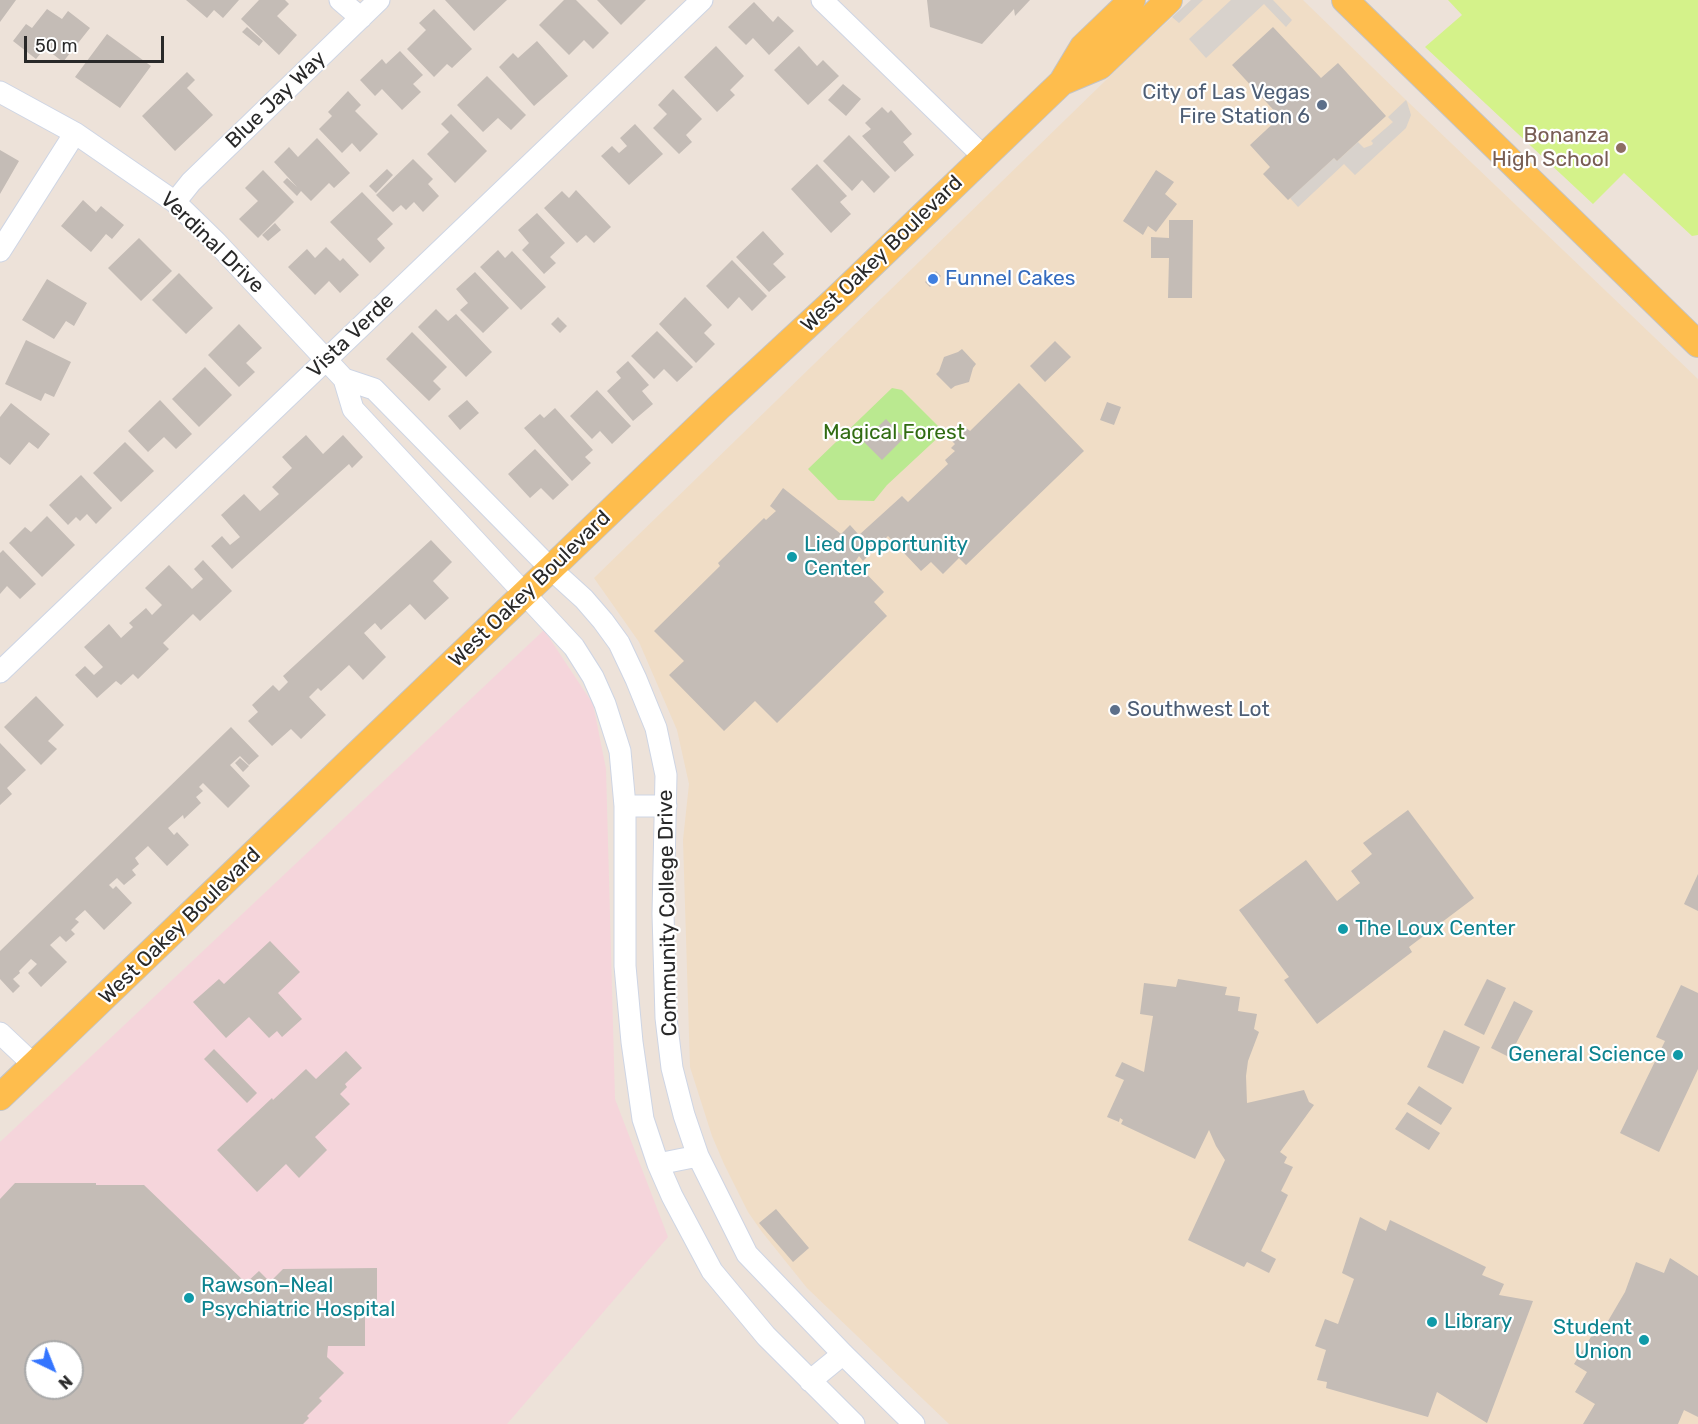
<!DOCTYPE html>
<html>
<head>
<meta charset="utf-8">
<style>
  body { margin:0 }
  #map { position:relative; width:1698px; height:1424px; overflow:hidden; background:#ede2d9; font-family:Rubik,sans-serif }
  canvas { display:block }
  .north { position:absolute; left:24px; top:1340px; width:60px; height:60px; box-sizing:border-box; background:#fff; border:2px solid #a9a9a9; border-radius:50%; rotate:137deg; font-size:16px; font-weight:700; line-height:24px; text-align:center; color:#292929 }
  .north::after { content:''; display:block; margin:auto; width:21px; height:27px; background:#3475ff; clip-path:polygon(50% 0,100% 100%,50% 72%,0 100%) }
  .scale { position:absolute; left:24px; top:36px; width:140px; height:27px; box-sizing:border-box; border:3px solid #292929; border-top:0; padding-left:8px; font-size:18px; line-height:21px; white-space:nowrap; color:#292929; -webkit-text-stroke:4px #fff; paint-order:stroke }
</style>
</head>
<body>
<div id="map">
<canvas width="1698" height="1424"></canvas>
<div class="north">N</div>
<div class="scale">50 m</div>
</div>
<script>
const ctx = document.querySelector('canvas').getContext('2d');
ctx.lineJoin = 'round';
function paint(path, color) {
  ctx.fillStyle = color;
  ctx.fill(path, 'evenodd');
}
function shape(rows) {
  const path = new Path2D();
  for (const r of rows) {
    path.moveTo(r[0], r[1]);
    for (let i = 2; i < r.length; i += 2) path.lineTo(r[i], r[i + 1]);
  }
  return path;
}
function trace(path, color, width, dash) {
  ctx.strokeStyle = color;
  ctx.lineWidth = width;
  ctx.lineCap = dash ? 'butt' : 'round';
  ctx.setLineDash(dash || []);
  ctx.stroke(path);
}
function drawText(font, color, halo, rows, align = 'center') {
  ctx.font = font + ' Rubik,sans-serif';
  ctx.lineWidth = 4.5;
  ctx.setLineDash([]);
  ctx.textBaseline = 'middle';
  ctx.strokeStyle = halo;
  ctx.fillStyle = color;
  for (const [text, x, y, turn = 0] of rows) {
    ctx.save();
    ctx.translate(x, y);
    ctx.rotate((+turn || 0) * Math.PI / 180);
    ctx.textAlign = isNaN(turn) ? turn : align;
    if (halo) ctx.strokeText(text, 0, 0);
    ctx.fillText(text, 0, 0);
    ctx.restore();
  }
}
paint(shape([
  [1191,0,1303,0,1406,100,1698,379,1698,1424,949,1424,807,1288,762,1232,748,1212,724,1164,712,1136,690,1067,683,840,689,784,677,730,639,642,594,578,1140,47]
]), '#f0ddc6');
paint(shape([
  [544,630,593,704,606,769,615,1099,668,1237,507,1424,0,1424,0,1142],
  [36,1352,72,1352,72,1388,36,1388]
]), '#f5d5db');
paint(shape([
  [892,388,902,390,944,432,887,485,874,501,838,500,808,469]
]), '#bae990');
paint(shape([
  [1448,0,1698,0,1698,235,1692,236,1624,173,1593,204,1425,47,1462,15]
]), '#d4f28a');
paint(shape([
  [1191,0,1203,0,1179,23,1172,17],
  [1231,0,1273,0,1292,20,1286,27,1264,4,1206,58,1189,39],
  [1406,100,1407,102,1411,115,1406,128,1355,175,1344,164,1298,207,1290,198,1334,158,1337,161,1358,142,1364,148,1372,145,1373,143,1371,141,1393,122,1388,117]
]), '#d8d2cc');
paint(shape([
  [0,0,16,0,0,22],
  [186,0,239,0,223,18,214,10,207,18],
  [259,0,285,0,289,4,277,16,297,35,279,55,241,19],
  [445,0,507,0,474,31],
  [564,0,576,0,609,33,593,49,584,40,569,55,539,25],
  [597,0,646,0,621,25],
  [927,0,1030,0,1015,16,1014,9,982,44,930,27],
  [754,2,773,22,778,16,794,31,769,55,753,38,746,45,728,27],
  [47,9,62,19,68,11,90,28,63,62,45,48,36,59,13,41,26,24,32,28],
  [434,9,472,49,452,68,447,64,434,77,407,49,426,30,419,23],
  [247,27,263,41,259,46,242,32],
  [1273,27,1321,78,1338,63,1386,116,1337,161,1334,158,1288,200,1263,174,1270,167,1250,145,1280,117,1232,65],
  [107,34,151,66,120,108,75,77],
  [537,41,568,76,534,106,499,67,513,53,518,58],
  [716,46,744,76,730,90,735,95,717,112,684,77],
  [799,46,817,66,823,60,839,76,808,105,774,70],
  [400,51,423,75,413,84,421,92,402,110,382,89,375,96,360,80,382,59,386,64],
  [187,72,195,80,187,88,213,115,175,151,142,116],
  [487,76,526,115,511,130,498,118,483,132,457,105],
  [843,84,861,99,846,116,828,100],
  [673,89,702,119,686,135,692,142,679,154,653,128,667,114,658,105],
  [348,91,361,105,355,111,378,134,360,152,352,143,342,153,319,129,332,116,328,112],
  [882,107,888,113,891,110,912,134,903,142,914,155,895,172,862,136,871,129,865,123],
  [451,114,487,151,455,183,427,154,449,132,441,124],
  [635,124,663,154,629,185,601,156,612,146,619,153,627,146,620,138],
  [849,135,890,177,874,193,862,180,852,191,823,161],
  [317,138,350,173,334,188,329,183,311,201,301,191,297,196,283,182,287,178,297,187,274,162,289,147,298,157],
  [0,150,19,161,0,194],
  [413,159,433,179,428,184,439,196,423,212,414,202,406,210,401,205,393,212,376,195],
  [817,164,847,196,840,202,851,214,831,233,791,189],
  [387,169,393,175,376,193,369,186],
  [263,170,294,202,258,238,239,219,258,201,245,188],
  [1156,170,1174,182,1165,194,1177,204,1156,232,1148,226,1143,235,1123,221],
  [576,190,611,227,594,243,586,235,577,243,544,208,562,191,569,198],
  [362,192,393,224,377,239,385,248,370,263,330,222],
  [83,200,96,212,101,206,124,225,112,239,106,234,91,252,61,226],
  [537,213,565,243,550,257,556,263,544,274,522,250,529,243,518,230],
  [1169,220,1193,220,1192,298,1168,298,1169,258,1151,258,1151,237,1169,238],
  [275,223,281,230,268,241,262,235],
  [763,231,784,254,773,264,786,277,769,292,736,257],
  [139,238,172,271,141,301,108,268],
  [326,247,340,261,343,258,359,275,340,293,329,281,315,295,288,267,307,249,315,258],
  [498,250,505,258,512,251,546,287,521,310,480,267],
  [732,260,767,296,752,311,739,297,728,309,706,286],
  [936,271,941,276,930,287,925,282],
  [475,272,509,308,483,333,460,310,468,303,456,289],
  [179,273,213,308,186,334,152,300],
  [47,279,87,303,74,326,66,321,54,339,22,320],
  [685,297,712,325,704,333,715,344,696,363,659,324],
  [436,309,448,321,456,314,492,352,466,377,418,327],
  [558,317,567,326,560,333,551,324],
  [239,324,262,348,246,363,255,372,239,387,208,355],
  [657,331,693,367,677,382,664,369,654,379,631,356],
  [412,332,447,367,433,381,441,389,429,401,386,359],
  [26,340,71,362,54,397,45,393,41,401,5,384],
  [1055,341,1071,357,1045,382,1030,366],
  [962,349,976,364,973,368,969,382,955,386,951,389,936,374,939,371,944,357,958,352],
  [628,361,649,385,642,391,653,404,633,421,607,391,621,378,616,372],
  [205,367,232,395,199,427,172,399],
  [1019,383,1084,451,966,565,959,558,943,574,931,562,921,571,888,536,863,561,859,556,855,562,884,592,874,602,887,616,777,723,755,701,724,731,669,675,684,661,654,631,720,566,718,563,764,518,766,520,776,511,770,506,783,488,841,534,850,525,859,535,902,496,908,502,948,464,945,460,955,451,951,448,955,444,952,441,966,428,970,431],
  [597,390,631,426,612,444,600,431,592,439,570,416],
  [160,400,192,434,176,449,164,437,148,452,128,431],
  [467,400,479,413,460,430,448,416],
  [1107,402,1121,407,1114,425,1100,420],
  [11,403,50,434,38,449,29,442,10,465,0,457,0,417],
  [555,408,593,450,585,457,591,463,572,481,524,428,540,414,544,418],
  [886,419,904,438,882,460,863,441],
  [306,435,323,454,343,435,363,457,352,468,349,464,232,569,211,546,222,536,230,545,240,537,221,515,244,494,260,511,279,494,272,487,292,468,282,457],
  [125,442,154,471,121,502,93,473],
  [535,449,569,485,553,500,541,488,530,498,508,474],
  [81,475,112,508,96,524,87,514,80,521,76,517,68,525,49,505],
  [47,516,75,545,42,577,9,543,25,527,31,532],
  [431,540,452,562,433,581,449,598,425,620,410,604,381,630,375,623,364,633,386,657,363,680,349,665,321,691,318,688,309,697,326,715,301,739,291,729,272,746,248,721,258,712,252,705,273,685,279,691,288,682,283,676],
  [3,550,36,584,20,599,7,586,0,594,0,553],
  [203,560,232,591,200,621,193,614,163,643,169,649,138,679,133,674,121,685,116,681,97,698,75,675,85,666,94,675,103,667,84,647,109,624,121,638,133,627,129,623,146,608,152,615,162,605,145,588,169,565,192,589,203,579,194,569],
  [36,696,64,725,48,741,57,749,41,765,4,727],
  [231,727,259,756,249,765,240,756,230,765,250,786,228,808,203,783,199,787,203,791,196,797,201,803,184,819,183,815,168,828,174,835,177,832,189,845,167,866,148,846,135,858,139,864,132,870,136,875,124,885,117,878,109,885,113,889,116,886,132,903,104,930,85,910,75,919,79,922,71,930,75,934,66,942,60,936,50,945,67,962,41,987,28,973,37,964,31,959,19,971,20,973,13,979,20,986,13,993,0,979,0,951],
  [0,743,26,770,7,788,12,794,0,805],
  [240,758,249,766,243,772,235,763],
  [1408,810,1474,898,1409,947,1412,952,1317,1024,1284,980,1289,977,1239,910,1306,860,1337,901,1360,883,1351,871,1372,854,1363,843],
  [1698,874,1698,911,1684,904],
  [270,941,300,972,278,993,302,1019,282,1037,277,1031,269,1038,249,1017,226,1038,193,1002,219,979,224,984],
  [1178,979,1227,987,1225,995,1240,997,1238,1011,1257,1014,1254,1029,1259,1032,1248,1061,1246,1076,1247,1103,1304,1090,1309,1102,1314,1105,1280,1152,1287,1157,1284,1163,1293,1167,1281,1191,1288,1195,1261,1251,1276,1259,1269,1273,1247,1262,1244,1267,1188,1240,1225,1160,1216,1146,1209,1130,1195,1159,1121,1124,1123,1120,1120,1118,1119,1122,1107,1117,1124,1080,1115,1076,1122,1062,1144,1072,1153,1016,1140,1014,1144,983,1176,987],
  [1487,979,1506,988,1484,1035,1464,1025],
  [1681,985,1698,993,1698,1069,1659,1152,1620,1133,1665,1041,1656,1037],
  [1514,1001,1533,1011,1509,1057,1491,1048],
  [1444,1030,1480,1047,1463,1084,1427,1067],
  [214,1049,257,1093,247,1103,204,1059],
  [346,1051,362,1068,345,1084,347,1087,340,1094,350,1104,315,1137,327,1150,299,1178,286,1164,257,1192,217,1150,272,1098,273,1100,306,1069,316,1079],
  [1419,1086,1452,1108,1441,1125,1407,1104],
  [1407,1112,1440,1133,1429,1150,1395,1129],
  [15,1183,96,1183,96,1185,144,1185,246,1283,259,1271,270,1282,283,1269,377,1268,377,1313,365,1313,365,1346,328,1346,327,1357,344,1373,319,1398,322,1401,307,1416,309,1418,303,1424,0,1424,0,1199],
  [36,1352,72,1352,72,1388,36,1388],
  [776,1209,809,1248,793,1262,759,1223],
  [1360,1217,1386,1231,1390,1220,1486,1267,1482,1275,1504,1284,1499,1295,1533,1301,1487,1423,1437,1392,1428,1417,1326,1388,1327,1382,1317,1380,1326,1350,1315,1346,1325,1319,1338,1324,1354,1279,1342,1273],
  [1670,1258,1698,1276,1698,1417,1684,1410,1678,1424,1583,1424,1595,1404,1575,1392,1587,1372,1574,1364,1596,1329,1601,1333,1625,1292,1636,1262,1664,1273]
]), '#c4bcb6');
const minor = shape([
  [340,0,361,18],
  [822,0,984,157],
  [0,92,75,133,175,202,216,242,344,379,374,389,551,569,584,599,603,621,619,643,636,679,656,728,666,775,663,914,666,1018,672,1068,684,1115,698,1156,747,1254,843,1354,914,1424],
  [175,202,191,182,379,0],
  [0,251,75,133],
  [344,379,353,409,574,647,593,677,605,704,620,751,625,806,625,966,632,1042,643,1119,658,1164,672,1196,712,1271,766,1336,854,1424],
  [0,672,702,0],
  [625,806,666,806],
  [0,1033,34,1065],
  [658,1164,698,1156],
  [810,1381,843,1354]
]);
const major = shape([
  [1345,0,1698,344],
  [1062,82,1100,66,1169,0],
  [0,1097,717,409,836,299,1062,82,1083,47,1132,0]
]);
trace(minor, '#ced5e4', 23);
trace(major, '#c3c3c3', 28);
trace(minor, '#fff', 21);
trace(major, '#febd4d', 26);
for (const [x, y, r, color] of [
  [1322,105,6,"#5c6f8a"],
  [1621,148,6,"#8d6e63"],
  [933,279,6,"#3f7fe0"],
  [792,557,6,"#0f9aa8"],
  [1115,710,6,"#5c6f8a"],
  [1343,929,6,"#0f9aa8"],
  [1678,1055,6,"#0f9aa8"],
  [189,1298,6,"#0f9aa8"],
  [1432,1322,6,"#0f9aa8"],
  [1644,1340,6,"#0f9aa8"]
]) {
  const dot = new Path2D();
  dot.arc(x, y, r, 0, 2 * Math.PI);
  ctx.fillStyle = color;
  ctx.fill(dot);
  trace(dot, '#fff', 2);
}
drawText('21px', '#4e5e75', '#fff', [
  ["City of Las Vegas",1310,93],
  ["Fire Station 6",1310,117],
  ["Southwest Lot",1127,710,"left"]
], 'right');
drawText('21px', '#292929', '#fff', [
  ["Blue Jay Way",276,100,-44],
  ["Verdinal Drive",212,243,44],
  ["West Oakey Boulevard",882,254,-44],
  ["Vista Verde",351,336,-44],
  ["West Oakey Boulevard",530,589,-44],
  ["Community College Drive",668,913,-91],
  ["West Oakey Boulevard",180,926,-44]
]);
drawText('21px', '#785e54', '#fff', [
  ["Bonanza",1609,136],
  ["High School",1609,160]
], 'right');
drawText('21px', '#366cbe', '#fff', [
  ["Funnel Cakes",945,279]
], 'left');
drawText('21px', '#316c13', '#fff', [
  ["Magical Forest",894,433]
]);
drawText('21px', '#0d838f', '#fff', [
  ["Lied Opportunity",804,545],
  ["Center",804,569],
  ["The Loux Center",1355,929],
  ["General Science",1666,1055,"right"],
  ["Rawson–Neal",201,1286],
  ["Psychiatric Hospital",201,1310],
  ["Library",1444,1322],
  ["Student",1632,1328,"right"],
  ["Union",1632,1352,"right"]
], 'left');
</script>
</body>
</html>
